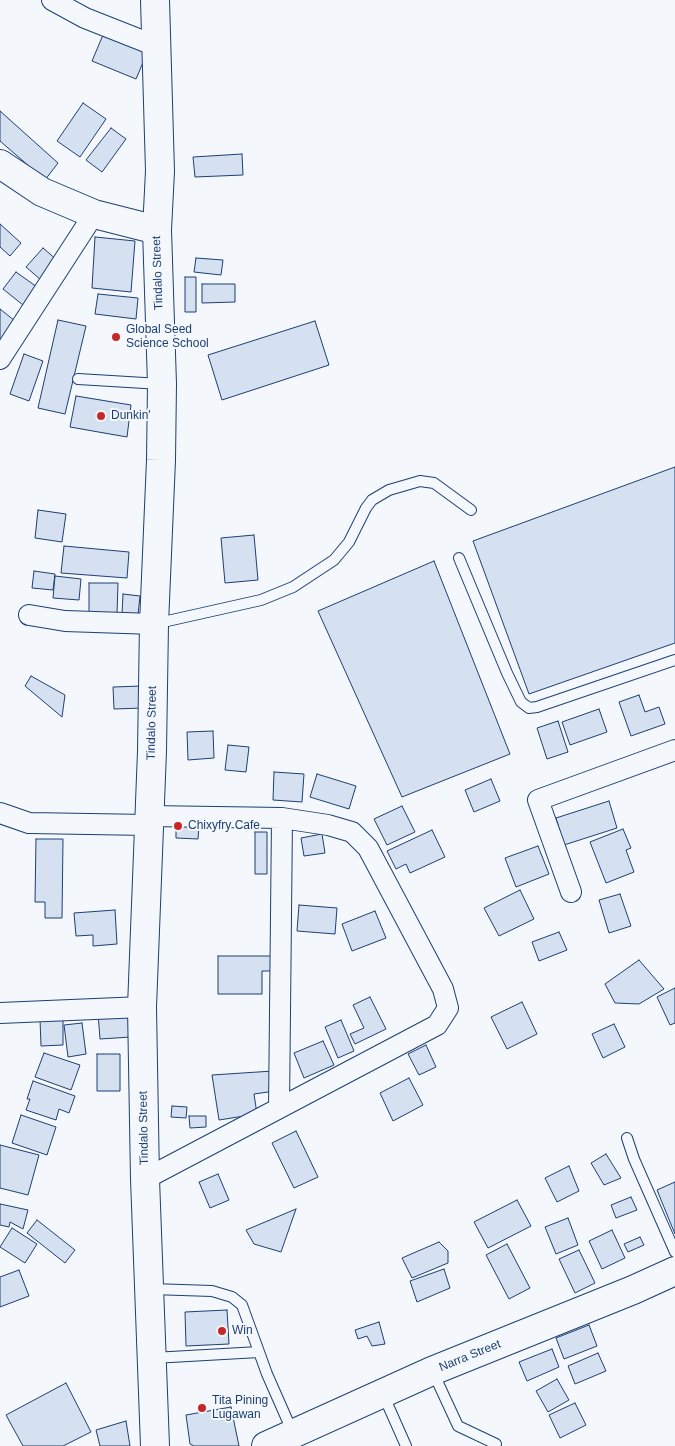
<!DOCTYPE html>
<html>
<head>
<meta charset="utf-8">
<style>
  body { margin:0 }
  canvas { display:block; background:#f4f7fb }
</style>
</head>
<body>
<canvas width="675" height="1446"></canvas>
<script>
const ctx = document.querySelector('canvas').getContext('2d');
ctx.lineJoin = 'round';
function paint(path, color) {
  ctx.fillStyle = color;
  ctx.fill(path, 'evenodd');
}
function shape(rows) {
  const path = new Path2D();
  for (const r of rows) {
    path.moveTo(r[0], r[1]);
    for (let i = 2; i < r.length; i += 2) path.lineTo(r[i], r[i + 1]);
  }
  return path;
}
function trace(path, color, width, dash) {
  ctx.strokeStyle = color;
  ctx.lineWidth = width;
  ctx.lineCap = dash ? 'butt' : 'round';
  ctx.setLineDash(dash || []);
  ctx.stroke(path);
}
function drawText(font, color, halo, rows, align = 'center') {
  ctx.font = font + ' Helvetica,sans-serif';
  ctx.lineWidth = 4;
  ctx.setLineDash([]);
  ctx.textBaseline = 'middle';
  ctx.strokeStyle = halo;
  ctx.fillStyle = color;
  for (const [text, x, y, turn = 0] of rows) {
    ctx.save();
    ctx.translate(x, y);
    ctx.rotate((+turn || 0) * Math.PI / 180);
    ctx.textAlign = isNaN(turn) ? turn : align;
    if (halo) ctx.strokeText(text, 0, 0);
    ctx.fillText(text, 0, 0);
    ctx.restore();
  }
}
const building = shape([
  [103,35,147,53,136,79,92,61,103,35],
  [83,103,106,119,80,157,57,141,83,103],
  [0,111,58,163,45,180,0,141,0,111],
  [111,128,126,139,102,172,86,160,111,128],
  [242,154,243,175,195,177,193,157,242,154],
  [0,224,21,243,10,256,0,247,0,224],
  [95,237,135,241,131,292,92,288,95,237],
  [43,248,58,261,41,280,26,267,43,248],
  [196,258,223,260,221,275,194,272,196,258],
  [16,272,37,287,23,305,3,289,16,272],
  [185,277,196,277,196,312,185,312,185,277],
  [202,284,235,284,235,302,202,303,202,284],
  [98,294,138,298,136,319,95,314,98,294],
  [0,309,15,321,0,340,0,309],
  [58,320,86,326,65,414,38,408,58,320],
  [315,321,329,365,222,400,208,355,315,321],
  [24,354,43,361,29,401,10,394,24,354],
  [76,396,131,405,127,437,70,427,76,396],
  [675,467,675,643,529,694,473,541,675,467],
  [38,510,66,514,62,542,35,538,38,510],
  [254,535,258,580,225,583,221,538,254,535],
  [64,546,129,552,127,578,61,573,64,546],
  [434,561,510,754,402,797,318,611,434,561],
  [34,571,55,574,53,590,32,588,34,571],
  [55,576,81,579,79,600,53,598,55,576],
  [89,583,118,583,117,614,89,613,89,583],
  [123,594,140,596,138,615,122,614,123,594],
  [31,676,65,695,62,717,25,686,31,676],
  [142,686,143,708,114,709,113,687,142,686],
  [639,695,645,712,659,707,665,724,631,736,619,702,639,695],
  [599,709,607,732,570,745,562,722,599,709],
  [558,721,568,752,547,759,537,728,558,721],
  [213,731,214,758,188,760,187,732,213,731],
  [228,745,249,747,246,772,225,770,228,745],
  [274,772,304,774,302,802,273,800,274,772],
  [317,774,356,786,349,809,310,797,317,774],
  [491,779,500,801,474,812,465,790,491,779],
  [609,801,617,828,564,845,556,818,609,801],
  [402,806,415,832,387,845,374,819,402,806],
  [176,826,199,826,198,839,176,838,176,826],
  [623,829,631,848,626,850,634,872,606,883,590,842,623,829],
  [432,830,445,857,410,873,406,864,396,869,387,851,432,830],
  [255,832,267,832,267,874,255,874,255,832],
  [322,834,325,853,304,856,301,838,322,834],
  [36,839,63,839,62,918,45,918,45,902,35,902,36,839],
  [538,846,549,874,516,887,505,858,538,846],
  [520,890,534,919,499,936,484,908,520,890],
  [620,894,631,926,609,933,599,900,620,894],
  [299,905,337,908,335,934,297,931,299,905],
  [115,910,117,944,93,946,93,935,76,936,74,913,115,910],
  [375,911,386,938,352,951,342,924,375,911],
  [559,932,567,950,539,961,532,942,559,932],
  [218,956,272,956,272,971,262,971,262,994,218,994,218,956],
  [639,960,664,989,639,1004,615,1003,605,984,639,960],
  [675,988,675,1023,670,1025,657,997,675,988],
  [370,997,386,1029,355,1044,350,1034,364,1028,353,1005,370,997],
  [522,1002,537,1034,507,1049,491,1017,522,1002],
  [130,1011,131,1037,100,1039,98,1013,130,1011],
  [63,1018,63,1045,41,1046,40,1019,63,1018],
  [341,1020,354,1051,338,1058,325,1027,341,1020],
  [82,1023,86,1054,68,1057,64,1025,82,1023],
  [614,1024,625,1047,603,1058,592,1034,614,1024],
  [323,1041,334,1065,304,1078,294,1053,323,1041],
  [426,1045,436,1067,419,1075,408,1054,426,1045],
  [44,1053,80,1065,71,1090,35,1077,44,1053],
  [97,1054,120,1054,120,1091,97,1091,97,1054],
  [273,1071,275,1091,254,1094,257,1114,219,1120,212,1075,273,1071],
  [409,1078,423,1105,393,1121,380,1093,409,1078],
  [33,1081,75,1096,69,1113,59,1109,56,1120,26,1110,30,1099,27,1099,33,1081],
  [172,1106,187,1107,186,1118,171,1117,172,1106],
  [21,1115,56,1127,47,1155,12,1143,21,1115],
  [189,1116,206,1116,206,1127,190,1128,189,1116],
  [296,1131,318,1177,294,1188,272,1143,296,1131],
  [0,1145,39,1155,28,1195,0,1188,0,1145],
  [606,1154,621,1178,604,1185,591,1163,606,1154],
  [569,1166,579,1191,557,1202,545,1178,569,1166],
  [218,1174,229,1200,210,1208,199,1182,218,1174],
  [675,1182,675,1234,657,1190,675,1182],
  [631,1197,637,1210,616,1218,611,1205,631,1197],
  [517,1200,531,1226,488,1248,474,1222,517,1200],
  [0,1204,28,1210,23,1229,10,1222,9,1227,0,1225,0,1204],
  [296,1209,281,1252,254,1244,246,1230,296,1209],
  [568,1218,578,1245,556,1254,545,1227,568,1218],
  [37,1220,75,1250,65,1263,27,1233,37,1220],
  [12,1228,37,1244,25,1263,0,1247,12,1228],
  [612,1230,625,1258,602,1269,589,1241,612,1230],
  [640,1237,644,1245,628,1252,624,1244,640,1237],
  [439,1242,448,1251,448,1263,412,1278,402,1258,439,1242],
  [507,1244,530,1288,509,1299,486,1255,507,1244],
  [579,1250,595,1283,575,1293,559,1259,579,1250],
  [444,1269,450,1288,417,1302,410,1281,444,1269],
  [19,1270,29,1296,0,1307,0,1277,19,1270],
  [227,1310,229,1344,186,1346,185,1312,227,1310],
  [379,1322,385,1344,372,1346,367,1336,358,1339,355,1330,379,1322],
  [589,1325,597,1346,564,1359,556,1338,589,1325],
  [552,1349,559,1367,527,1381,519,1362,552,1349],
  [598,1353,606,1371,575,1384,568,1366,598,1353],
  [557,1379,569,1400,548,1412,536,1391,557,1379],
  [66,1383,91,1432,63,1446,23,1446,6,1415,66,1383],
  [575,1403,586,1425,560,1438,549,1415,575,1403],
  [231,1407,239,1446,194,1446,190,1444,186,1415,231,1407],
  [126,1421,130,1446,100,1446,96,1430,126,1421]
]);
paint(building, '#d5e0f0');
trace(building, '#1d3f73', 1);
const lane = shape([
  [78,379,161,384],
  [459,558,507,673,521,702,529,708,537,707,675,660],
  [154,624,261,600,293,587,334,560,349,542,366,508,372,500,389,490,420,481,434,483,471,510],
  [627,1138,634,1159,675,1252],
  [151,1289,212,1291,232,1297,242,1305,267,1374,293,1433],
  [153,1358,259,1352],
  [433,1372,458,1426,496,1444],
  [383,1394,406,1446]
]);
const street = shape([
  [52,0,85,18,156,46],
  [0,359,94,214],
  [29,615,65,621,154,624],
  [0,813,29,823,148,825],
  [571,892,538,800,675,750],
  [0,1013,142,1007],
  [279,1108,282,818],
  [145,1179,437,1025,448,1008,443,989,368,848,352,832,328,825,282,818,149,816]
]);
const secondary = shape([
  [0,164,42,192,94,214,157,230],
  [155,1446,145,1179,142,1007,152,751,154,624,161,460,162,384,157,230,160,171,155,0],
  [266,1446,432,1371,633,1290,675,1271]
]);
trace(lane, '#1d3f73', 12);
trace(street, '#1d3f73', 22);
trace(secondary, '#1d3f73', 30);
trace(lane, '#f4f7fb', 10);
trace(street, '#f4f7fb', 20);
trace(secondary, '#f4f7fb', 28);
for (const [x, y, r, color] of [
  [116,337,5,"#c62828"],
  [101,416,5,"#c62828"],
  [178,826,5,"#c62828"],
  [222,1331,5,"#c62828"],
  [202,1408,5,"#c62828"]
]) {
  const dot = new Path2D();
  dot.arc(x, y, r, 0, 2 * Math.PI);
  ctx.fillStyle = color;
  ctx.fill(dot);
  trace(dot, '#f4f7fb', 2);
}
drawText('12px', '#1d3f73', '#f4f7fb', [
  ["Tindalo Street",158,273,-92],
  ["Tindalo Street",152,723,-89],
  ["Tindalo Street",144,1128,-91],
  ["Narra Street",470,1356,-22]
]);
drawText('12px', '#1d3f73', '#f4f7fb', [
  ["Global Seed",126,330],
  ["Science School",126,344],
  ["Dunkin'",111,416],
  ["Chixyfry Cafe",188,826],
  ["Win",232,1331],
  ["Tita Pining",212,1401],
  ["Lugawan",212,1415]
], 'left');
</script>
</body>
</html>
